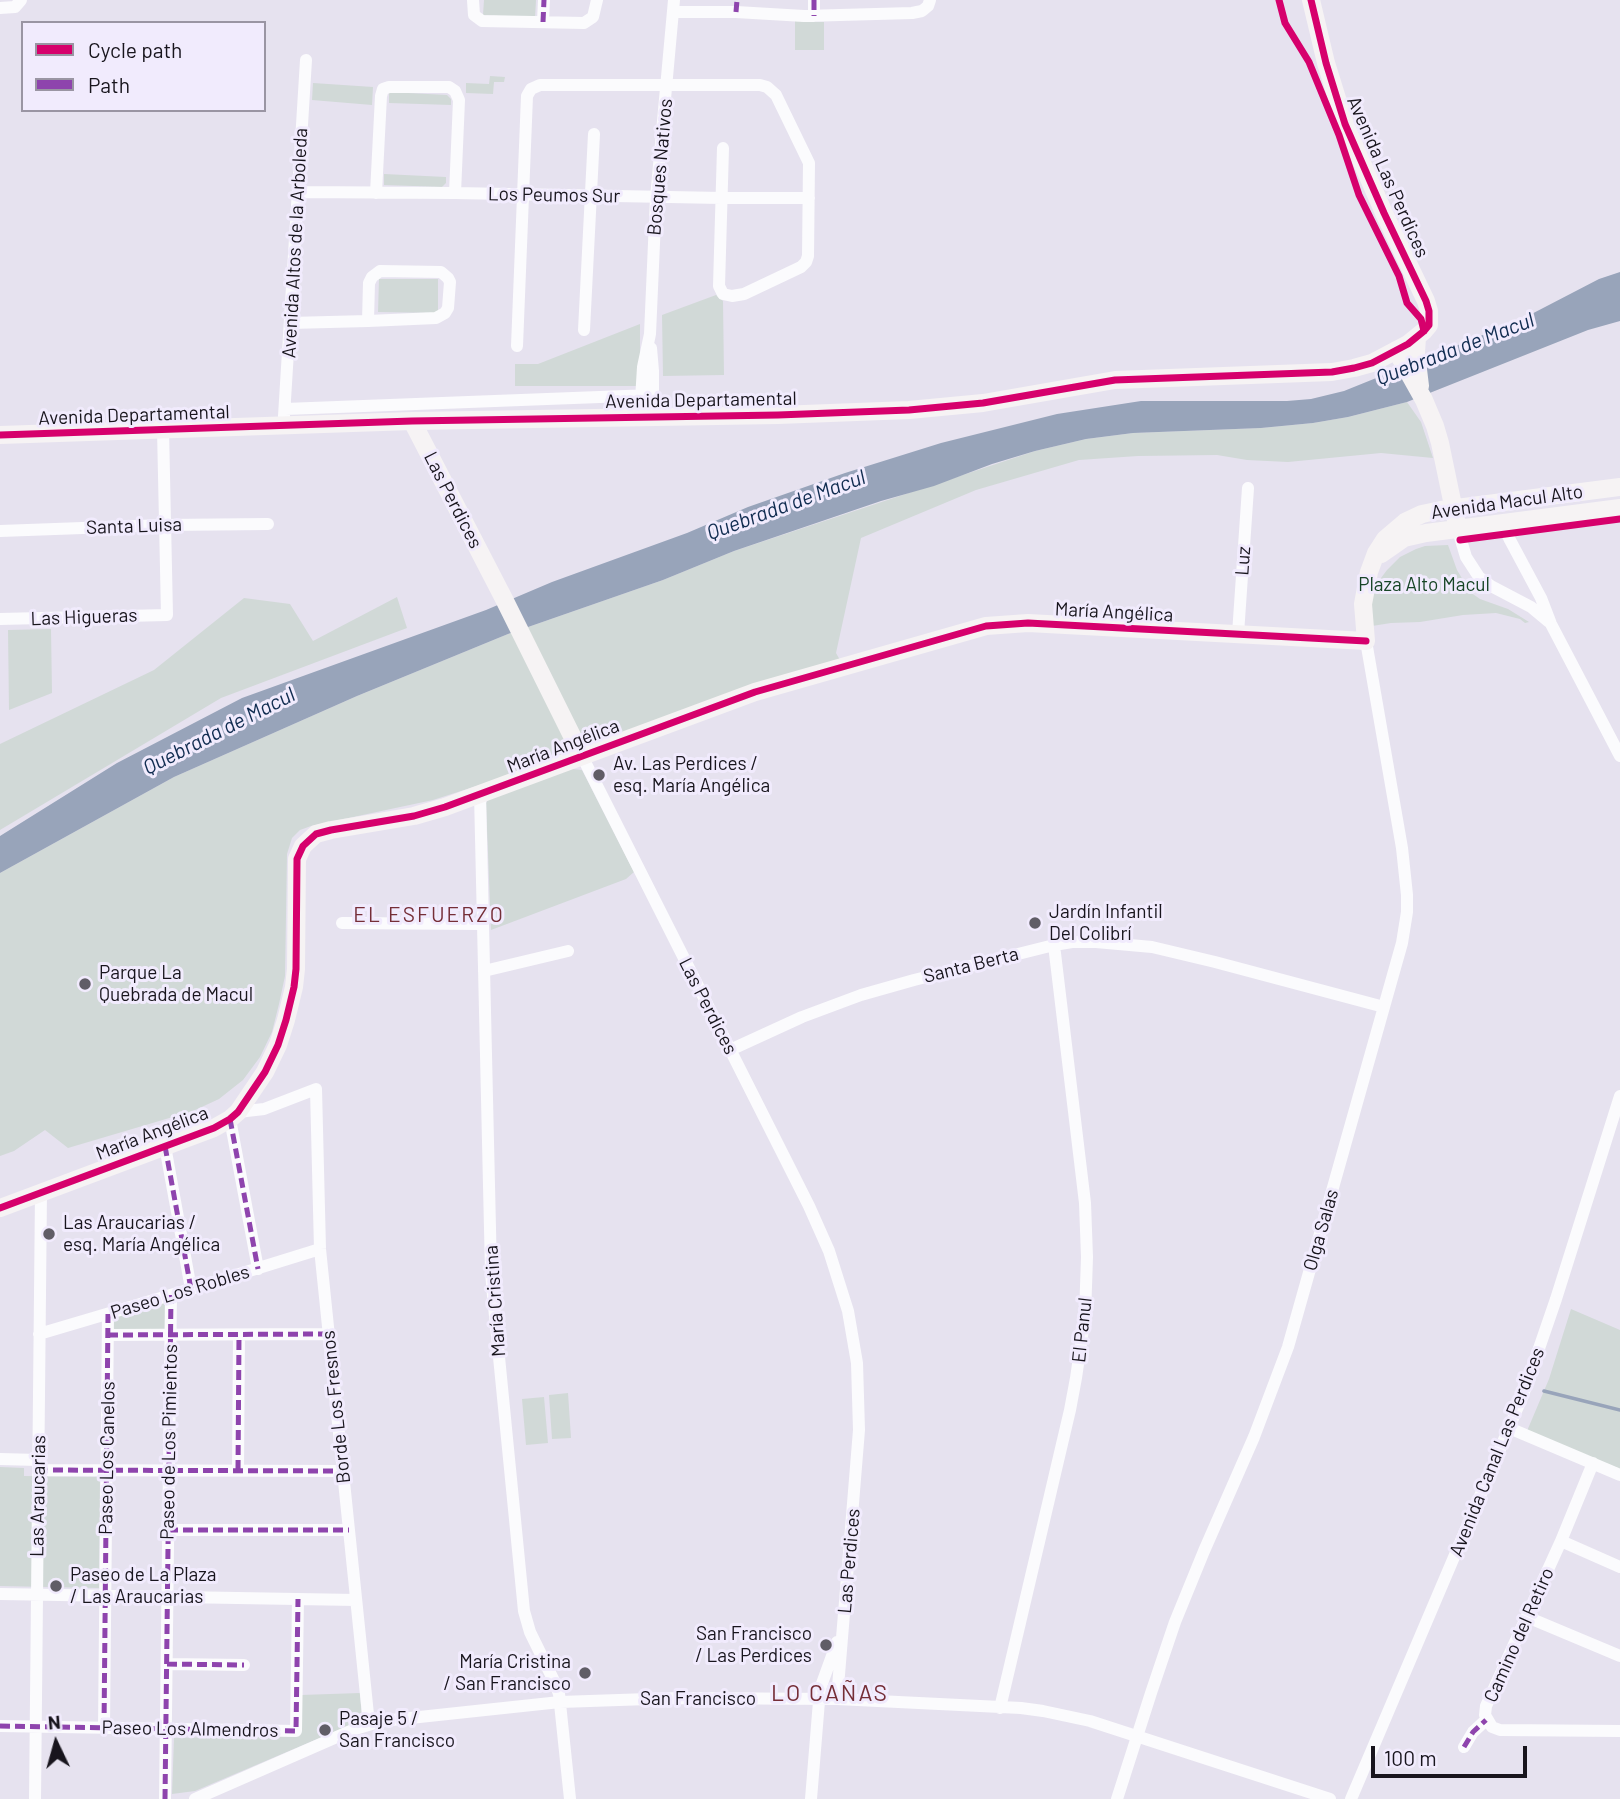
<!DOCTYPE html>
<html>
<head>
<meta charset="utf-8">
<style>
  body { margin:0 }
  #map { position:relative; width:1620px; height:1799px; overflow:hidden; background:#e6e2ef; font-family:Barlow,sans-serif }
  canvas { display:block }
  .legend { position:absolute; left:21px; top:21px; width:245px; height:91px; box-sizing:border-box; background:#f1ebfd; border:2px solid #9a95a3; margin:0; padding:9px 12px; list-style:none; font-size:21px; color:#18151d }
  .legend li { display:flex; align-items:center; gap:14px; height:35px }
  .legend b { width:35px; border:2px solid #9a95a3 }
  .north { position:absolute; left:21px; top:1708px; width:70px; height:70px; -webkit-text-stroke:5px #f1ebfd; paint-order:stroke; rotate:355deg; font-size:19px; font-weight:700; line-height:28px; text-align:center; color:#18151d }
  .north::after { content:''; display:block; margin:auto; width:24px; height:32px; background:#18151d; clip-path:polygon(50% 0,100% 100%,50% 72%,0 100%) }
  .scale { position:absolute; left:1371px; top:1746px; width:156px; height:32px; box-sizing:border-box; border:4px solid #18151d; border-top:0; padding-left:9px; font-size:21px; line-height:24px; white-space:nowrap; color:#18151d; -webkit-text-stroke:5px #f1ebfd; paint-order:stroke }
</style>
</head>
<body>
<div id="map">
<canvas width="1620" height="1799"></canvas>
<ul class="legend">
<li><b style="height:9px;background:#d6006c"></b>Cycle path</li>
<li><b style="height:9px;background:#8e44ad"></b>Path</li>
</ul>
<div class="north">N</div>
<div class="scale">100 m</div>
</div>
<script>
const ctx = document.querySelector('canvas').getContext('2d');
ctx.lineJoin = 'round';
function paint(path, color) {
  ctx.fillStyle = color;
  ctx.fill(path, 'evenodd');
}
function shape(rows) {
  const path = new Path2D();
  for (const r of rows) {
    path.moveTo(r[0], r[1]);
    for (let i = 2; i < r.length; i += 2) path.lineTo(r[i], r[i + 1]);
  }
  return path;
}
function trace(path, color, width, dash) {
  ctx.strokeStyle = color;
  ctx.lineWidth = width;
  ctx.lineCap = dash ? 'butt' : 'round';
  ctx.setLineDash(dash || []);
  ctx.stroke(path);
}
function drawText(font, color, halo, rows, align = 'center') {
  ctx.font = font + ' Barlow,sans-serif';
  ctx.lineWidth = 6;
  ctx.setLineDash([]);
  ctx.textBaseline = 'middle';
  ctx.strokeStyle = halo;
  ctx.fillStyle = color;
  for (const [text, x, y, turn = 0] of rows) {
    ctx.save();
    ctx.translate(x, y);
    ctx.rotate((+turn || 0) * Math.PI / 180);
    ctx.textAlign = isNaN(turn) ? turn : align;
    if (halo) ctx.strokeText(text, 0, 0);
    ctx.fillText(text, 0, 0);
    ctx.restore();
  }
}
paint(shape([
  [484,0,536,0,535,18,483,15],
  [795,21,824,22,824,50,795,50],
  [490,76,505,77,504,82,494,82,493,94,466,93,466,83,489,84],
  [313,83,373,87,372,105,312,100],
  [389,92,447,95,451,99,451,105,389,103],
  [384,174,446,177,446,183,442,187,384,185],
  [379,279,438,279,438,313,378,312],
  [716,295,723,301,724,375,663,376,662,315],
  [640,324,640,386,515,386,515,364,538,364],
  [1407,402,1421,422,1433,458,1381,453,1288,462,1247,460,1217,455,1138,456,1079,460,976,490,861,538,836,653,840,660,570,756,433,800,311,826,300,830,292,838,287,854,285,976,279,1004,272,1032,260,1057,243,1080,219,1099,193,1111,68,1148,45,1130,14,1151,0,1156,0,873,174,777,357,696,508,634,663,580,734,551,1035,451,1086,439,1133,433,1261,428,1313,423,1348,417],
  [1448,545,1457,570,1470,592,1480,599,1508,609,1529,622,1525,623,1520,619,1496,613,1463,615,1420,622,1391,623,1372,626,1371,606,1373,596,1381,578,1387,570,1400,557,1416,549,1425,546],
  [397,597,407,628,221,698,0,830,0,744,154,670,244,598,290,604,313,641],
  [51,629,52,693,9,710,8,630],
  [572,769,582,770,634,872,626,879,491,930,486,803,490,797],
  [165,1301,167,1332,111,1333,111,1318],
  [1571,1309,1620,1330,1620,1469,1527,1431,1549,1379],
  [568,1393,571,1438,552,1439,549,1395],
  [544,1397,548,1443,526,1445,522,1399],
  [0,1467,24,1468,24,1476,100,1477,99,1588,0,1586],
  [360,1693,362,1720,195,1791,172,1794,174,1738,300,1735,301,1695]
]), '#d1d9d7');
paint(shape([
  [1620,272,1620,321,1588,330,1407,402,1348,417,1313,423,1261,428,1133,433,1086,439,1035,451,992,464,934,486,881,501,734,551,663,580,508,634,357,696,174,777,0,873,0,836,117,763,242,698,486,610,552,582,687,533,748,507,845,473,941,443,1057,414,1141,401,1287,401,1311,399,1344,391,1520,320,1599,279]
]), '#98a4ba');
trace(shape([
  [1544,1391,1620,1410]
]), '#98a4ba', 3.5);
trace(shape([
  [473,0,474,15,482,21,584,23,593,17,597,0],
  [814,0,814,16],
  [0,8,15,7,21,0],
  [674,12,736,12,804,16,912,13,922,11,928,6,930,0],
  [543,22,544,0],
  [298,192,455,193,722,198,809,198],
  [376,193,381,96,383,89,389,87,449,87,455,91,459,100,455,193],
  [290,323,368,321,436,318,445,313,448,308,450,282,448,278,441,272,380,271,372,277,369,283,368,321],
  [584,330,594,134],
  [517,346,527,96,531,89,540,85,760,85,767,87,776,95,809,163,808,256,806,262,801,267,744,294,732,296,723,294,719,286,723,148],
  [651,348,653,371,653,416],
  [285,409,652,395],
  [284,416,306,60],
  [640,416,643,367,650,334,656,198,674,0],
  [1503,524,1510,540,1541,598,1551,624,1620,756],
  [1458,530,1466,557,1479,577,1491,586,1531,607,1549,622],
  [0,531,165,525,268,524],
  [0,619,167,615,163,429],
  [1238,634,1248,488],
  [582,756,809,1206,829,1251,848,1311,857,1363,859,1430,837,1699],
  [480,794,491,1272,493,1296,524,1611,530,1632,555,1683,559,1694,570,1799],
  [342,923,482,924],
  [484,971,568,951],
  [730,1050,802,1017,861,995,914,980,1054,945,1072,942,1096,942,1152,947,1215,962,1384,1007],
  [238,1112,264,1109,316,1089,320,1249,369,1724],
  [230,1119,258,1269],
  [165,1146,191,1289],
  [39,1334,191,1289,320,1249],
  [108,1335,329,1334],
  [1509,1428,1620,1475],
  [0,1459,38,1460],
  [1593,1463,1561,1541,1486,1706,1485,1715,1492,1727,1500,1730,1620,1731],
  [38,1470,343,1471],
  [238,1470,239,1335],
  [168,1530,349,1530],
  [1561,1541,1620,1567],
  [0,1594,356,1600],
  [1527,1617,1620,1656],
  [167,1664,244,1665],
  [1000,1708,1070,1410,1076,1378,1085,1316,1087,1257,1085,1203,1054,945],
  [0,1726,296,1731,298,1599],
  [104,1728,108,1314],
  [1464,1747,1473,1732,1486,1720],
  [35,1799,41,1192],
  [165,1799,171,1295],
  [195,1799,355,1729,382,1721,560,1702,678,1698,837,1699,1021,1708,1043,1711,1090,1721,1330,1799],
  [811,1799,820,1689,837,1642],
  [1117,1799,1151,1693,1175,1622,1204,1551,1254,1437,1288,1347,1402,943,1407,912,1407,895,1402,848,1366,641],
  [1351,1799,1523,1395,1556,1299,1620,1096]
]), '#fbfbfd', 12);
trace(shape([
  [1417,337,1416,353,1420,386],
  [1396,350,1424,400,1435,426,1440,443,1456,520],
  [412,421,504,599,582,756],
  [0,435,412,421,778,415,909,410,983,403,1115,380,1332,372,1354,368,1372,363,1408,344,1424,331,1429,325,1429,311,1426,301,1384,213,1345,124,1326,63,1311,0],
  [1381,554,1404,538,1426,533,1620,508],
  [0,1208,214,1128,230,1119,238,1112,265,1072,278,1045,286,1020,294,987,296,969,297,859,303,846,316,834,331,830,414,816,445,807,755,692,986,626,1028,623,1366,641,1363,604,1369,572,1376,553,1385,539,1405,522,1422,514,1441,510,1620,487]
]), '#f6f3f4', 18);
trace(shape([
  [814,0,814,16],
  [736,12,737,0],
  [543,22,544,0],
  [230,1119,258,1269],
  [165,1146,191,1289],
  [108,1335,329,1334],
  [38,1470,343,1471],
  [238,1470,239,1335],
  [168,1530,349,1530],
  [167,1664,244,1665],
  [0,1726,296,1731,298,1599],
  [104,1728,108,1314],
  [1464,1747,1473,1732,1486,1720],
  [165,1799,171,1295]
]), '#8e44ad', 5, [10, 5]);
trace(shape([
  [1279,0,1285,23,1309,62,1339,135,1359,195,1399,276,1407,303,1421,319,1424,331],
  [0,435,412,421,778,415,909,410,983,403,1115,380,1332,372,1354,368,1372,363,1408,344,1424,331,1429,325,1429,311,1426,301,1384,213,1345,124,1326,63,1311,0],
  [1460,540,1620,519],
  [0,1208,214,1128,230,1119,238,1112,265,1072,278,1045,286,1020,294,987,296,969,297,859,303,846,316,834,331,830,414,816,445,807,755,692,986,626,1028,623,1366,641]
]), '#d6006c', 7);
for (const [x, y, r, color] of [
  [599,775,7,"#605d66"],
  [1035,923,7,"#605d66"],
  [85,984,7,"#605d66"],
  [49,1234,7,"#605d66"],
  [56,1586,7,"#605d66"],
  [826,1645,7,"#605d66"],
  [585,1673,7,"#605d66"],
  [325,1730,7,"#605d66"]
]) {
  const dot = new Path2D();
  dot.arc(x, y, r, 0, 2 * Math.PI);
  ctx.fillStyle = color;
  ctx.fill(dot);
  trace(dot, '#f1ebfd', 2.5);
}
drawText('19px', '#18151d', '#f1ebfd', [
  ["Bosques Nativos",660,167,-85],
  ["Avenida Las Perdices",1388,177,66],
  ["Los Peumos Sur",554,195,1],
  ["Avenida Altos de la Arboleda",295,243,-87],
  ["Avenida Departamental",701,400,-1],
  ["Avenida Departamental",134,415,-2],
  ["Las Perdices",453,500,63],
  ["Avenida Macul Alto",1507,502,-8],
  ["Santa Luisa",134,526,-2],
  ["Luz",1243,561,-86],
  ["María Angélica",1114,612,3],
  ["Las Higueras",84,617,-2],
  ["María Angélica",563,746,-21],
  ["Santa Berta",971,965,-14],
  ["Las Perdices",708,1006,63],
  ["María Angélica",152,1133,-21],
  ["Olga Salas",1321,1230,-74],
  ["Paseo Los Robles",180,1292,-17],
  ["María Cristina",495,1301,-94],
  ["El Panul",1082,1330,-84],
  ["Borde Los Fresnos",336,1407,-96],
  ["Paseo de Los Pimientos",169,1442,-89],
  ["Avenida Canal Las Perdices",1497,1452,-68],
  ["Paseo Los Canelos",107,1458,-89],
  ["Las Araucarias",38,1496,-89],
  ["Las Perdices",849,1561,-85],
  ["Camino del Retiro",1519,1635,-66],
  ["San Francisco",698,1699],
  ["Paseo Los Almendros",190,1729,1]
]);
drawText('19px', '#174526', '#f1ebfd', [
  ["Plaza Alto Macul",1424,585]
]);
drawText('19px', '#18151d', '#f1ebfd', [
  ["Av. Las Perdices /",613,764],
  ["esq. María Angélica",613,786],
  ["Jardín Infantil",1049,912],
  ["Del Colibrí",1049,934],
  ["Parque La",99,973],
  ["Quebrada de Macul",99,995],
  ["Las Araucarias /",63,1223],
  ["esq. María Angélica",63,1245],
  ["Paseo de La Plaza",70,1575],
  ["/ Las Araucarias",70,1597],
  ["San Francisco",812,1634,"right"],
  ["/ Las Perdices",812,1656,"right"],
  ["María Cristina",571,1662,"right"],
  ["/ San Francisco",571,1684,"right"],
  ["Pasaje 5 /",339,1719],
  ["San Francisco",339,1741]
], 'left');
drawText('italic 21px', '#102c50', '#f1ebfd', [
  ["Quebrada de Macul",1455,349,-21],
  ["Quebrada de Macul",786,505,-20],
  ["Quebrada de Macul",219,731,-27]
]);
ctx.letterSpacing = '2px';
drawText('21px', '#752e37', '#f1ebfd', [
  ["EL ESFUERZO",429,915]
]);
ctx.letterSpacing = '0px';
ctx.letterSpacing = '2px';
drawText('23px', '#752e37', '#f1ebfd', [
  ["LO CAÑAS",830,1693]
]);
ctx.letterSpacing = '0px';
</script>
</body>
</html>
